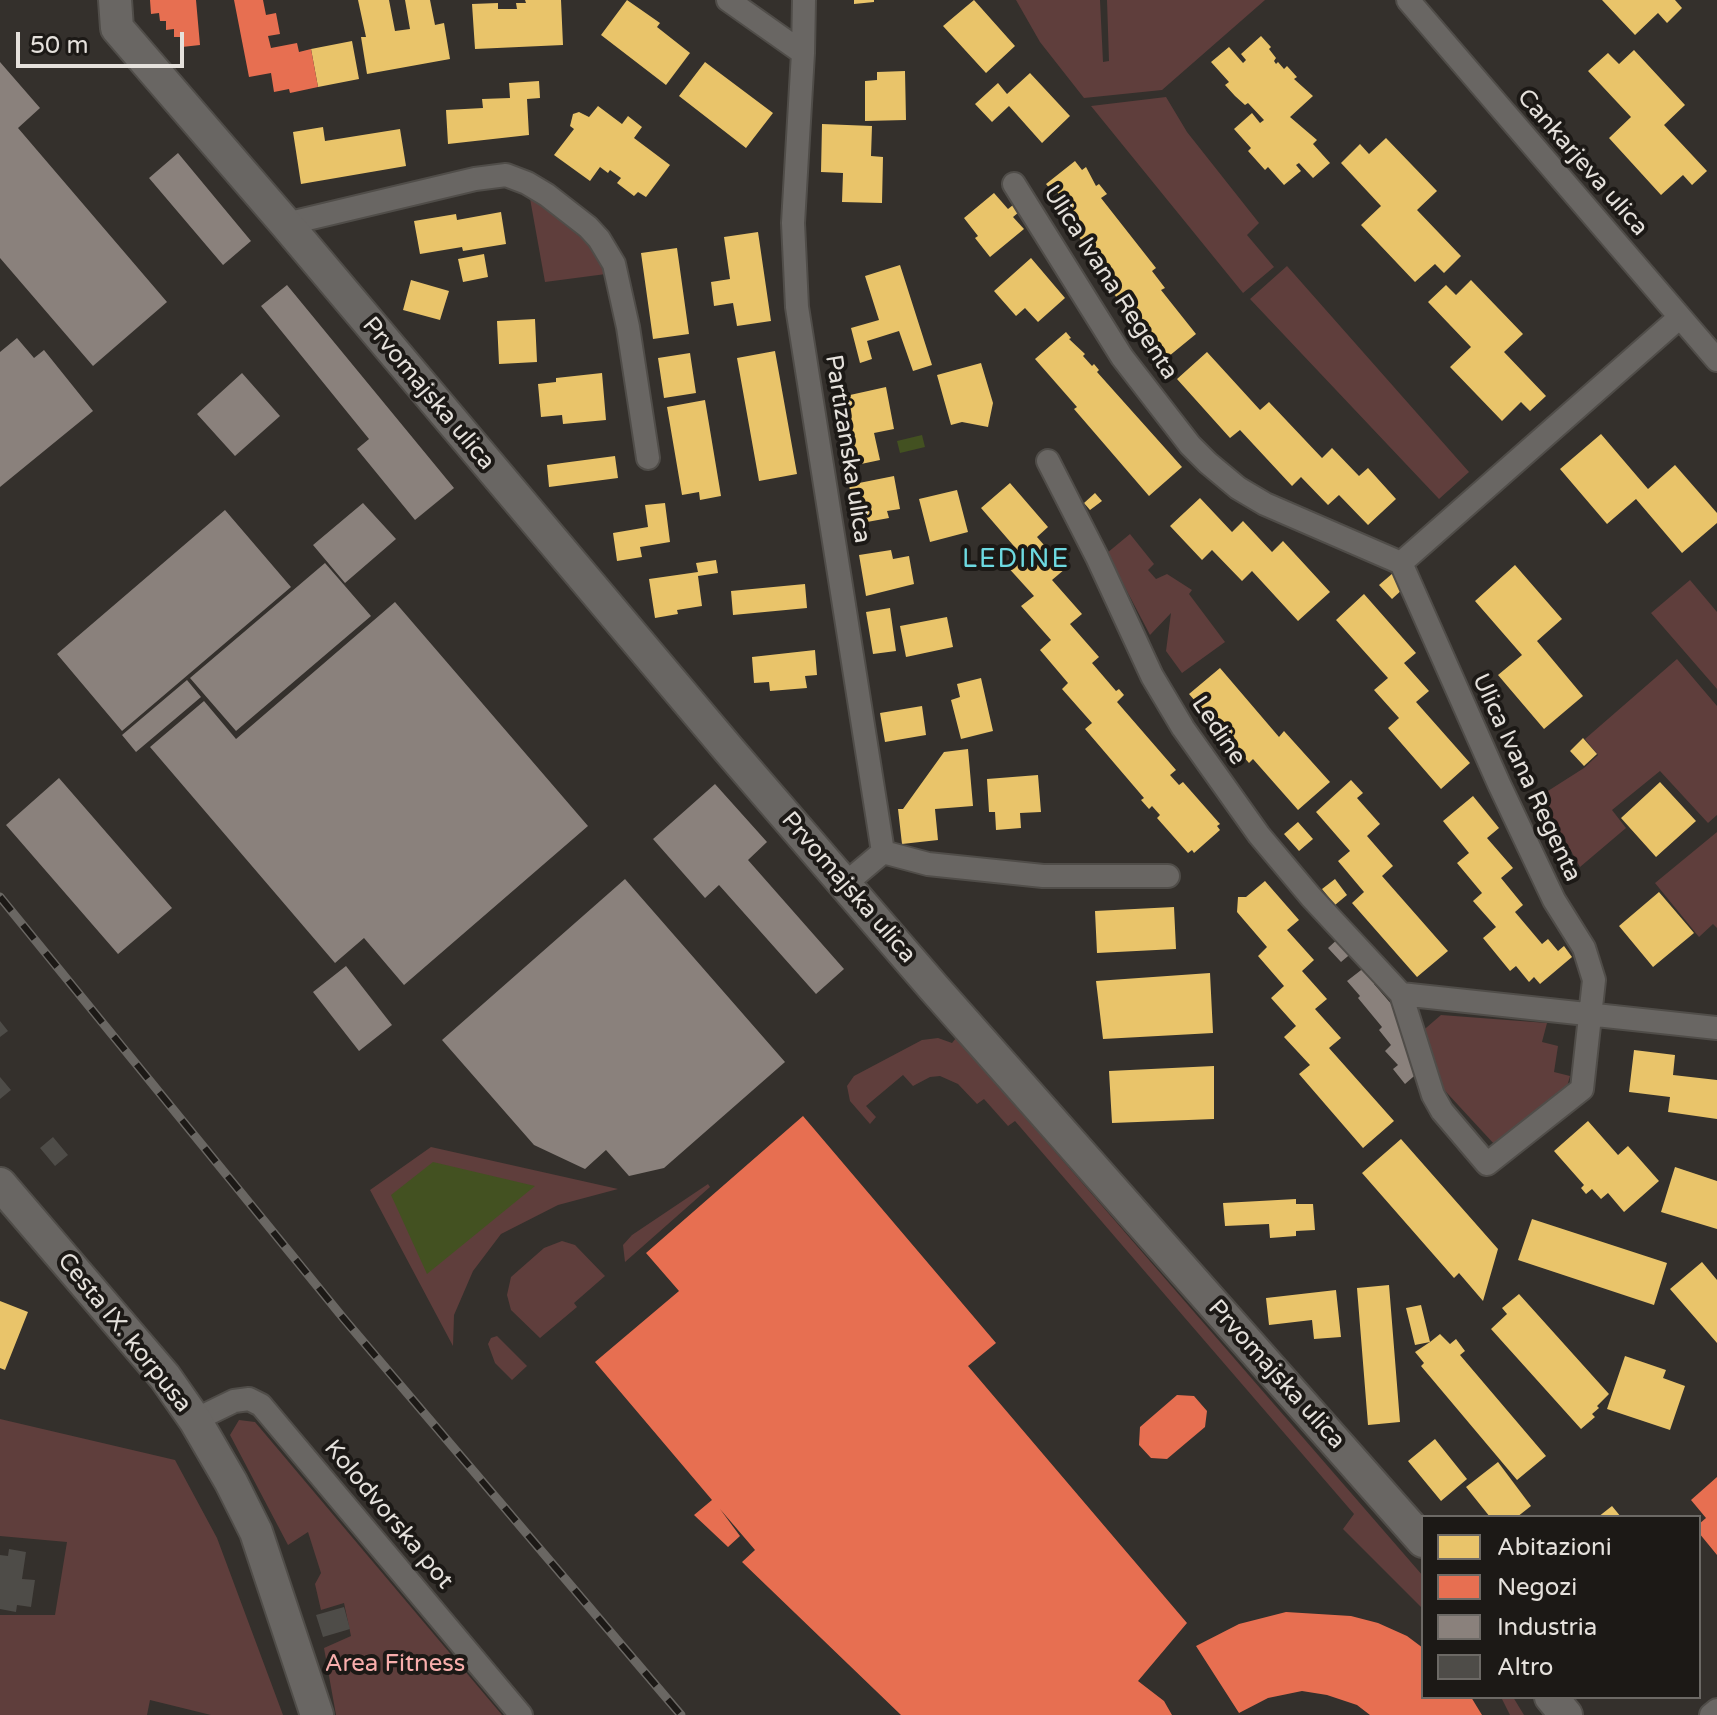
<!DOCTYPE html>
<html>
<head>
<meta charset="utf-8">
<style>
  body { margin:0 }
  #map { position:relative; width:1717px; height:1715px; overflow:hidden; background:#34302c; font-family:"Varela Round",sans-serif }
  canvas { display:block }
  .legend { position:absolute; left:1421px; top:1515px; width:280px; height:184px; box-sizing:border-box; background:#1c1916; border:2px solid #6c6965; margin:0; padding:10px 14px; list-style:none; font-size:24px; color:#e5e1dc }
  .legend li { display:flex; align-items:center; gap:16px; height:40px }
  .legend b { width:40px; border:2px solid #6c6965 }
  .scale { position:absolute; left:16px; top:32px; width:168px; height:36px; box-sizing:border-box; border:4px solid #e5e1dc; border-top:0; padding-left:10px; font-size:24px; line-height:28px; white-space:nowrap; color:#e5e1dc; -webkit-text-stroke:6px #1c1916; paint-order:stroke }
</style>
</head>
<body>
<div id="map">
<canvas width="1717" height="1715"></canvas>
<ul class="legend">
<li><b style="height:22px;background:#e9c46a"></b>Abitazioni</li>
<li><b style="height:22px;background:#e76f51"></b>Negozi</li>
<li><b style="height:22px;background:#8a817c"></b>Industria</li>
<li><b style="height:22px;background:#4e4c48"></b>Altro</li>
</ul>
<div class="scale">50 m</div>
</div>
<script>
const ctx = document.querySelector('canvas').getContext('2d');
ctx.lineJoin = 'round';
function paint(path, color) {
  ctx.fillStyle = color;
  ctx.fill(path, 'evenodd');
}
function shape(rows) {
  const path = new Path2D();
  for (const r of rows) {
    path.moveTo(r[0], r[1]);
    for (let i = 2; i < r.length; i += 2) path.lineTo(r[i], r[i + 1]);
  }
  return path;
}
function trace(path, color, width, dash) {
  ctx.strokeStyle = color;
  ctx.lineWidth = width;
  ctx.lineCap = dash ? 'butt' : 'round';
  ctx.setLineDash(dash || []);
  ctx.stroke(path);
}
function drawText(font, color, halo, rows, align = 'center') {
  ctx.font = font + ' "Varela Round",sans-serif';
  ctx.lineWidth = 8;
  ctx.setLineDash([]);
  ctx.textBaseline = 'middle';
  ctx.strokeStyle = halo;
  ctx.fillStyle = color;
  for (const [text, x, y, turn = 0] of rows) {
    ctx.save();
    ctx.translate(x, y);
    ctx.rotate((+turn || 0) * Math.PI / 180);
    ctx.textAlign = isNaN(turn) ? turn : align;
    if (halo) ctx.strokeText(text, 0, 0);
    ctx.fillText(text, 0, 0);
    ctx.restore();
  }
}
paint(shape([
  [1016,0,1100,0,1103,62,1109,61,1107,0,1265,0,1162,90,1084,98,1040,42],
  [1166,97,1187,132,1259,223,1247,235,1274,267,1243,293,1091,106],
  [529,193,569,222,598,252,606,274,545,282],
  [1287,266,1469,472,1439,499,1250,299],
  [1130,534,1154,564,1148,570,1156,579,1167,574,1192,590,1189,594,1225,642,1182,673,1166,651,1171,613,1150,635,1107,553],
  [1690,580,1717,612,1717,689,1651,613],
  [1677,659,1717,706,1717,815,1708,823,1660,771,1612,810,1626,828,1580,867,1540,796,1584,768,1598,755,1585,739],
  [1717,832,1717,928,1713,924,1699,937,1655,883],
  [1441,1015,1547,1023,1542,1042,1558,1046,1554,1072,1570,1076,1565,1094,1495,1145,1435,1080,1419,1034],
  [938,1038,952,1043,956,1038,960,1042,1423,1576,1423,1609,1343,1529,1354,1514,1015,1121,1008,1126,984,1099,977,1104,958,1084,940,1076,930,1077,913,1086,903,1075,866,1106,876,1117,870,1124,850,1101,847,1086,854,1076,922,1040],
  [431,1147,618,1189,558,1205,501,1234,473,1271,454,1315,453,1346,370,1190],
  [708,1184,710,1187,625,1262,623,1245,632,1235],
  [562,1241,575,1245,605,1276,574,1303,577,1307,540,1338,511,1310,507,1295,511,1277,544,1248],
  [497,1336,527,1366,512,1380,495,1363,488,1344,491,1338],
  [0,1419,175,1460,217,1538,283,1715,211,1715,150,1700,147,1715,0,1715,0,1615,55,1615,67,1542,0,1536],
  [239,1420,255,1422,502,1715,336,1715,324,1648,351,1636,344,1603,321,1610,315,1584,321,1573,308,1532,288,1545,230,1435],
  [1501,1697,1513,1697,1524,1715,1510,1715]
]), '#5f3e3c');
paint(shape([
  [922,435,925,447,900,453,897,441],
  [433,1162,535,1186,427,1274,391,1195]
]), '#435121');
paint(shape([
  [358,0,389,0,395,31,410,29,405,0,430,0,435,25,444,23,450,59,367,74,361,37,366,37],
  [525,0,561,0,563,45,475,49,472,4,498,3,498,9,517,9,516,3,526,3],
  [627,0,660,23,657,27,690,53,666,85,601,35],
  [854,0,874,0,874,2,854,4],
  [974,0,1015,46,986,73,943,26],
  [1602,0,1675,0,1682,8,1667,23,1658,13,1635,35],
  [1261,36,1271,47,1269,49,1276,58,1274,61,1276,64,1278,62,1284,69,1287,66,1297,77,1294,79,1313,96,1290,117,1317,140,1313,144,1330,163,1313,178,1299,163,1296,165,1301,171,1284,185,1268,167,1265,170,1248,151,1251,148,1234,129,1252,113,1260,123,1264,120,1248,103,1245,105,1235,96,1225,85,1229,82,1211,62,1229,47,1243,63,1246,60,1241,54],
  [352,41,359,79,318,87,311,49],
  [1634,50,1685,105,1664,125,1707,171,1692,185,1683,175,1661,195,1609,138,1631,117,1588,71,1608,53,1619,64],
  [705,62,773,113,746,148,679,96],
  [905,71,906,120,865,121,865,81,877,80,877,72],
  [1030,73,1070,116,1042,143,1009,106,992,122,975,104,998,83,1007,94],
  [539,81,540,98,527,99,529,135,448,144,446,110,483,108,482,99,510,98,509,83],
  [598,106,622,124,628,116,642,127,634,138,670,165,646,197,638,192,634,196,617,183,621,178,610,170,608,173,600,167,590,181,554,155,574,129,570,126,573,114,579,112,589,117],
  [822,124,872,126,871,156,883,157,882,203,842,202,843,173,821,172],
  [323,127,325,141,400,129,406,166,301,184,293,132],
  [1386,138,1437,191,1417,210,1461,256,1444,273,1435,264,1415,282,1361,225,1381,206,1341,163,1360,144,1369,154],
  [1075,161,1082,170,1086,167,1096,186,1099,184,1107,194,1101,198,1156,268,1152,271,1165,288,1161,290,1196,334,1163,361,1142,335,1146,333,1138,323,1134,327,1128,318,1136,311,1130,303,1125,307,1117,298,1103,279,1108,275,1068,223,1077,217,1070,208,1066,211,1060,202,1063,199,1057,192,1054,194,1046,184],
  [994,193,1008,209,1013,205,1019,212,1013,217,1024,229,990,257,975,238,978,236,964,218],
  [501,212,506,244,463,251,462,247,420,254,414,221,456,214,457,220],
  [758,232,771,321,737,326,733,303,714,306,711,282,730,279,724,237],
  [677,248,689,334,653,339,641,253],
  [484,254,488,277,463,282,458,259],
  [1031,258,1065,298,1038,322,1025,308,1016,316,994,291],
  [900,265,932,365,913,371,899,331,867,341,872,359,860,363,851,328,879,320,865,276],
  [411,280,449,291,440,320,403,310],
  [1471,280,1523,334,1504,352,1546,396,1530,411,1521,402,1502,421,1450,367,1471,347,1428,302,1446,285,1456,295],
  [535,319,537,362,499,364,497,321],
  [1066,332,1071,338,1069,339,1085,354,1083,356,1092,366,1094,364,1099,370,1097,372,1182,467,1149,496,1074,409,1077,407,1035,359],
  [775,351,797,474,759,481,737,358],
  [1207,352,1260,410,1269,402,1322,458,1332,448,1359,476,1368,468,1396,499,1368,525,1339,495,1328,505,1301,477,1292,486,1240,430,1230,438,1177,379],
  [690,353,696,393,664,398,658,358],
  [981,363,993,403,988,427,962,422,951,425,937,375],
  [602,373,606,420,563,424,562,415,541,417,538,384,556,382,556,378],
  [886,387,894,429,874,433,880,460,847,467,836,413,844,411,841,397],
  [705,400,721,496,700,500,699,492,682,495,667,407],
  [1601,434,1648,489,1675,465,1717,513,1717,523,1682,553,1636,499,1607,524,1560,469],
  [615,456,618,478,549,487,547,465],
  [894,476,900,509,887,511,889,518,856,524,849,485],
  [1010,483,1048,527,1037,537,1065,569,1052,580,1082,614,1070,624,1099,657,1092,663,1116,691,1119,689,1124,695,1117,702,1176,770,1170,775,1179,785,1183,782,1220,824,1217,826,1220,830,1194,853,1192,850,1188,853,1157,818,1160,815,1152,806,1149,809,1141,800,1144,798,1085,729,1092,723,1062,689,1068,683,1040,650,1051,640,1021,606,1034,596,1005,564,1019,552,981,508],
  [957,490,968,532,930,542,919,499],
  [1095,493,1102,501,1090,510,1084,503],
  [1200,498,1232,532,1243,521,1272,552,1283,541,1330,592,1298,621,1252,571,1242,581,1212,550,1202,560,1170,526],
  [665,503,670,542,640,547,642,557,617,561,613,533,648,527,645,505],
  [891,550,893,559,909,556,914,584,866,596,859,555],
  [716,560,718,573,698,576,702,606,677,610,678,614,655,618,649,579,698,572,696,563],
  [1515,565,1562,619,1537,641,1583,696,1544,729,1498,675,1522,655,1475,601],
  [1393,573,1405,587,1392,599,1379,585],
  [805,584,807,608,733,615,731,591],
  [1364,594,1416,653,1404,663,1429,691,1416,702,1470,763,1441,789,1388,728,1399,718,1374,690,1388,678,1336,620],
  [890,608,896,651,873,654,866,612],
  [947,617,953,647,906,657,900,626],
  [815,650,817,675,805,676,807,688,770,691,769,682,754,683,752,657],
  [1220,668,1279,737,1284,731,1330,782,1298,810,1253,759,1249,763,1189,694],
  [981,678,993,731,961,739,951,700,960,697,957,684],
  [922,706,926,735,885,742,880,713],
  [1583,738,1597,754,1584,766,1570,751],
  [968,749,973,806,935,809,938,840,902,844,898,809,903,809,944,752],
  [1038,775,1041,812,1020,813,1021,828,996,830,995,812,989,812,987,779],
  [1351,780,1363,793,1357,798,1380,824,1367,836,1393,866,1382,876,1448,951,1417,977,1352,903,1364,892,1338,861,1350,851,1316,812],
  [1660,782,1696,821,1656,857,1621,818],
  [1473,796,1499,828,1487,838,1513,868,1501,878,1523,905,1515,912,1542,944,1548,939,1558,951,1564,946,1572,957,1540,984,1534,977,1529,982,1516,966,1510,971,1483,938,1496,927,1473,901,1482,893,1457,863,1469,853,1443,821],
  [1298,822,1313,839,1299,851,1284,834],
  [1335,879,1347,895,1335,905,1322,889],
  [1265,881,1299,920,1287,930,1314,960,1302,971,1327,999,1315,1009,1341,1038,1329,1048,1394,1121,1363,1148,1299,1074,1310,1065,1284,1037,1296,1026,1271,998,1284,986,1258,956,1267,947,1237,912,1238,897,1246,897],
  [1659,892,1694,933,1653,967,1619,926],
  [1174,907,1176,949,1097,953,1095,911],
  [1210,973,1213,1033,1103,1039,1096,981],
  [1634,1050,1675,1055,1673,1075,1717,1080,1717,1119,1668,1112,1670,1097,1629,1092],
  [1214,1066,1214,1119,1112,1123,1109,1071],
  [1588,1121,1618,1155,1628,1146,1659,1181,1624,1212,1608,1193,1601,1199,1592,1189,1586,1194,1581,1188,1584,1185,1554,1151],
  [1401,1139,1498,1249,1483,1301,1459,1273,1454,1278,1362,1173],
  [1675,1167,1717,1181,1717,1229,1661,1212],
  [1296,1199,1296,1204,1313,1204,1315,1230,1296,1231,1296,1236,1270,1238,1269,1224,1225,1226,1223,1203],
  [1532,1219,1667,1263,1654,1305,1518,1260],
  [1702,1262,1717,1280,1717,1343,1670,1289],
  [1389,1285,1400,1422,1368,1425,1357,1288],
  [1336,1290,1341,1337,1314,1339,1312,1320,1269,1325,1266,1298],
  [1519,1294,1609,1394,1597,1406,1599,1408,1592,1414,1595,1417,1581,1429,1491,1329,1507,1314,1502,1308],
  [0,1301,28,1312,5,1370,0,1368],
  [1421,1305,1430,1342,1440,1334,1450,1344,1456,1339,1465,1351,1460,1355,1546,1456,1517,1480,1421,1366,1424,1363,1415,1352,1430,1342,1415,1345,1406,1308],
  [1625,1356,1666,1370,1663,1378,1685,1386,1670,1430,1607,1409],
  [1435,1439,1467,1479,1441,1501,1408,1461],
  [1498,1462,1531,1506,1517,1517,1490,1517,1466,1487],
  [1612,1506,1621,1517,1598,1517]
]), '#e9c46a');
paint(shape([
  [150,0,196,0,200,45,182,47,181,37,174,37,174,29,166,30,166,21,160,21,159,13,151,14],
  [234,0,263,0,266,15,276,13,280,34,268,36,271,48,297,43,299,52,311,49,318,87,290,93,289,89,274,92,271,73,249,77],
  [803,1116,996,1343,968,1366,1187,1623,1138,1681,1164,1701,1172,1715,901,1715,742,1562,755,1550,720,1509,740,1536,728,1547,694,1515,712,1500,595,1362,679,1291,646,1253],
  [1177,1395,1194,1396,1207,1411,1205,1427,1167,1459,1151,1458,1139,1445,1140,1427],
  [1717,1477,1717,1555,1699,1533,1699,1524,1706,1518,1691,1500],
  [1286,1612,1351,1616,1378,1623,1407,1636,1423,1648,1423,1697,1471,1697,1482,1715,1370,1715,1357,1705,1327,1695,1302,1691,1268,1698,1239,1713,1196,1646,1239,1624]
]), '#e76f51');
paint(shape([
  [0,62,40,108,18,128,167,302,93,366,0,258],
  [178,153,251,241,223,265,149,178],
  [287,285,454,488,415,520,357,449,369,439,261,306],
  [17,338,34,358,44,350,93,411,0,487,0,352],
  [242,373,280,416,235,456,197,414],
  [363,503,396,539,345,583,313,545],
  [225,510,291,587,122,731,57,654],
  [325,563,371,616,236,731,190,678],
  [395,602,588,826,404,985,364,938,335,963,150,747,204,701,236,739],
  [187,680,201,697,136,752,122,735],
  [59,778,172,908,118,954,6,825],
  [715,784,767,842,748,860,844,969,816,994,719,885,705,898,653,839],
  [625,879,785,1062,664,1168,629,1176,606,1150,585,1169,534,1145,442,1040],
  [1341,936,1354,951,1341,962,1328,948],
  [346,966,392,1025,359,1051,313,992],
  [1365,967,1377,982,1374,984,1399,1013,1395,1016,1408,1031,1401,1036,1414,1051,1409,1056,1421,1070,1405,1084,1393,1069,1398,1065,1385,1051,1391,1045,1379,1030,1382,1027,1358,998,1360,996,1347,981]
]), '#8a817c');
paint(shape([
  [0,1021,8,1031,0,1037],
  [0,1077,11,1090,0,1099],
  [53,1137,68,1155,55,1166,40,1148],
  [9,1549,26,1552,22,1579,35,1580,31,1607,17,1605,16,1612,0,1609,0,1555,8,1556],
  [344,1607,350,1629,323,1637,316,1615]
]), '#4e4c48');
const street = shape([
  [728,0,803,53],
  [804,0,803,53,793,223,797,307,883,852,845,884],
  [1408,0,1717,360],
  [1014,184,1122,357,1190,445,1208,463,1238,488,1265,504,1401,563,1680,317],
  [286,224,475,179,506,175,527,183,547,195,588,227,599,239,614,264,628,327,648,458],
  [1048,461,1097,557,1152,676,1183,728,1259,835,1311,897,1401,994,1717,1028],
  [1401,563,1499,784,1554,900,1584,948,1594,980,1582,1089,1487,1164,1442,1111,1433,1095,1401,994],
  [883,852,928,864,1043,876,1168,876],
  [195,1420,234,1401,249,1399,261,1405,521,1715],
  [1711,1715,1717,1710]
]);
const secondary = shape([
  [115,0,117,28,286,224,729,750,934,988,1423,1541],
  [0,1184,165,1377,195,1420,231,1482,256,1532,317,1715],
  [1551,1697,1566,1715]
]);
trace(street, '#504d49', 26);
trace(secondary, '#504d49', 36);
trace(street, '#696663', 22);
trace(secondary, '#696663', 32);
const rail = shape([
  [0,897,344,1319,681,1715]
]);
trace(rail, '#6a6763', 9);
trace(rail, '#1c1916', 6, [18]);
drawText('24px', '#e5e1dc', '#1c1916', [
  ["Cankarjeva ulica",1582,163,49],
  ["Ulica Ivana Regenta",1110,283,57],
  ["Prvomajska ulica",428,394,50],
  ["Partizanska ulica",847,449,81],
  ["Ledine",1218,731,56],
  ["Ulica Ivana Regenta",1526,778,65],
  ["Prvomajska ulica",848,888,49],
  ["Cesta IX. korpusa",124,1333,51],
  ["Prvomajska ulica",1276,1375,48],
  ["Kolodvorska pot",388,1515,50]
]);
drawText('24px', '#f8aeac', '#1c1916', [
  ["Area Fitness",395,1665]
]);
ctx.letterSpacing = '2px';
drawText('26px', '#6dd9e1', '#1c1916', [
  ["LEDINE",1016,560]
]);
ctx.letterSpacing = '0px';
</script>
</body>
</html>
